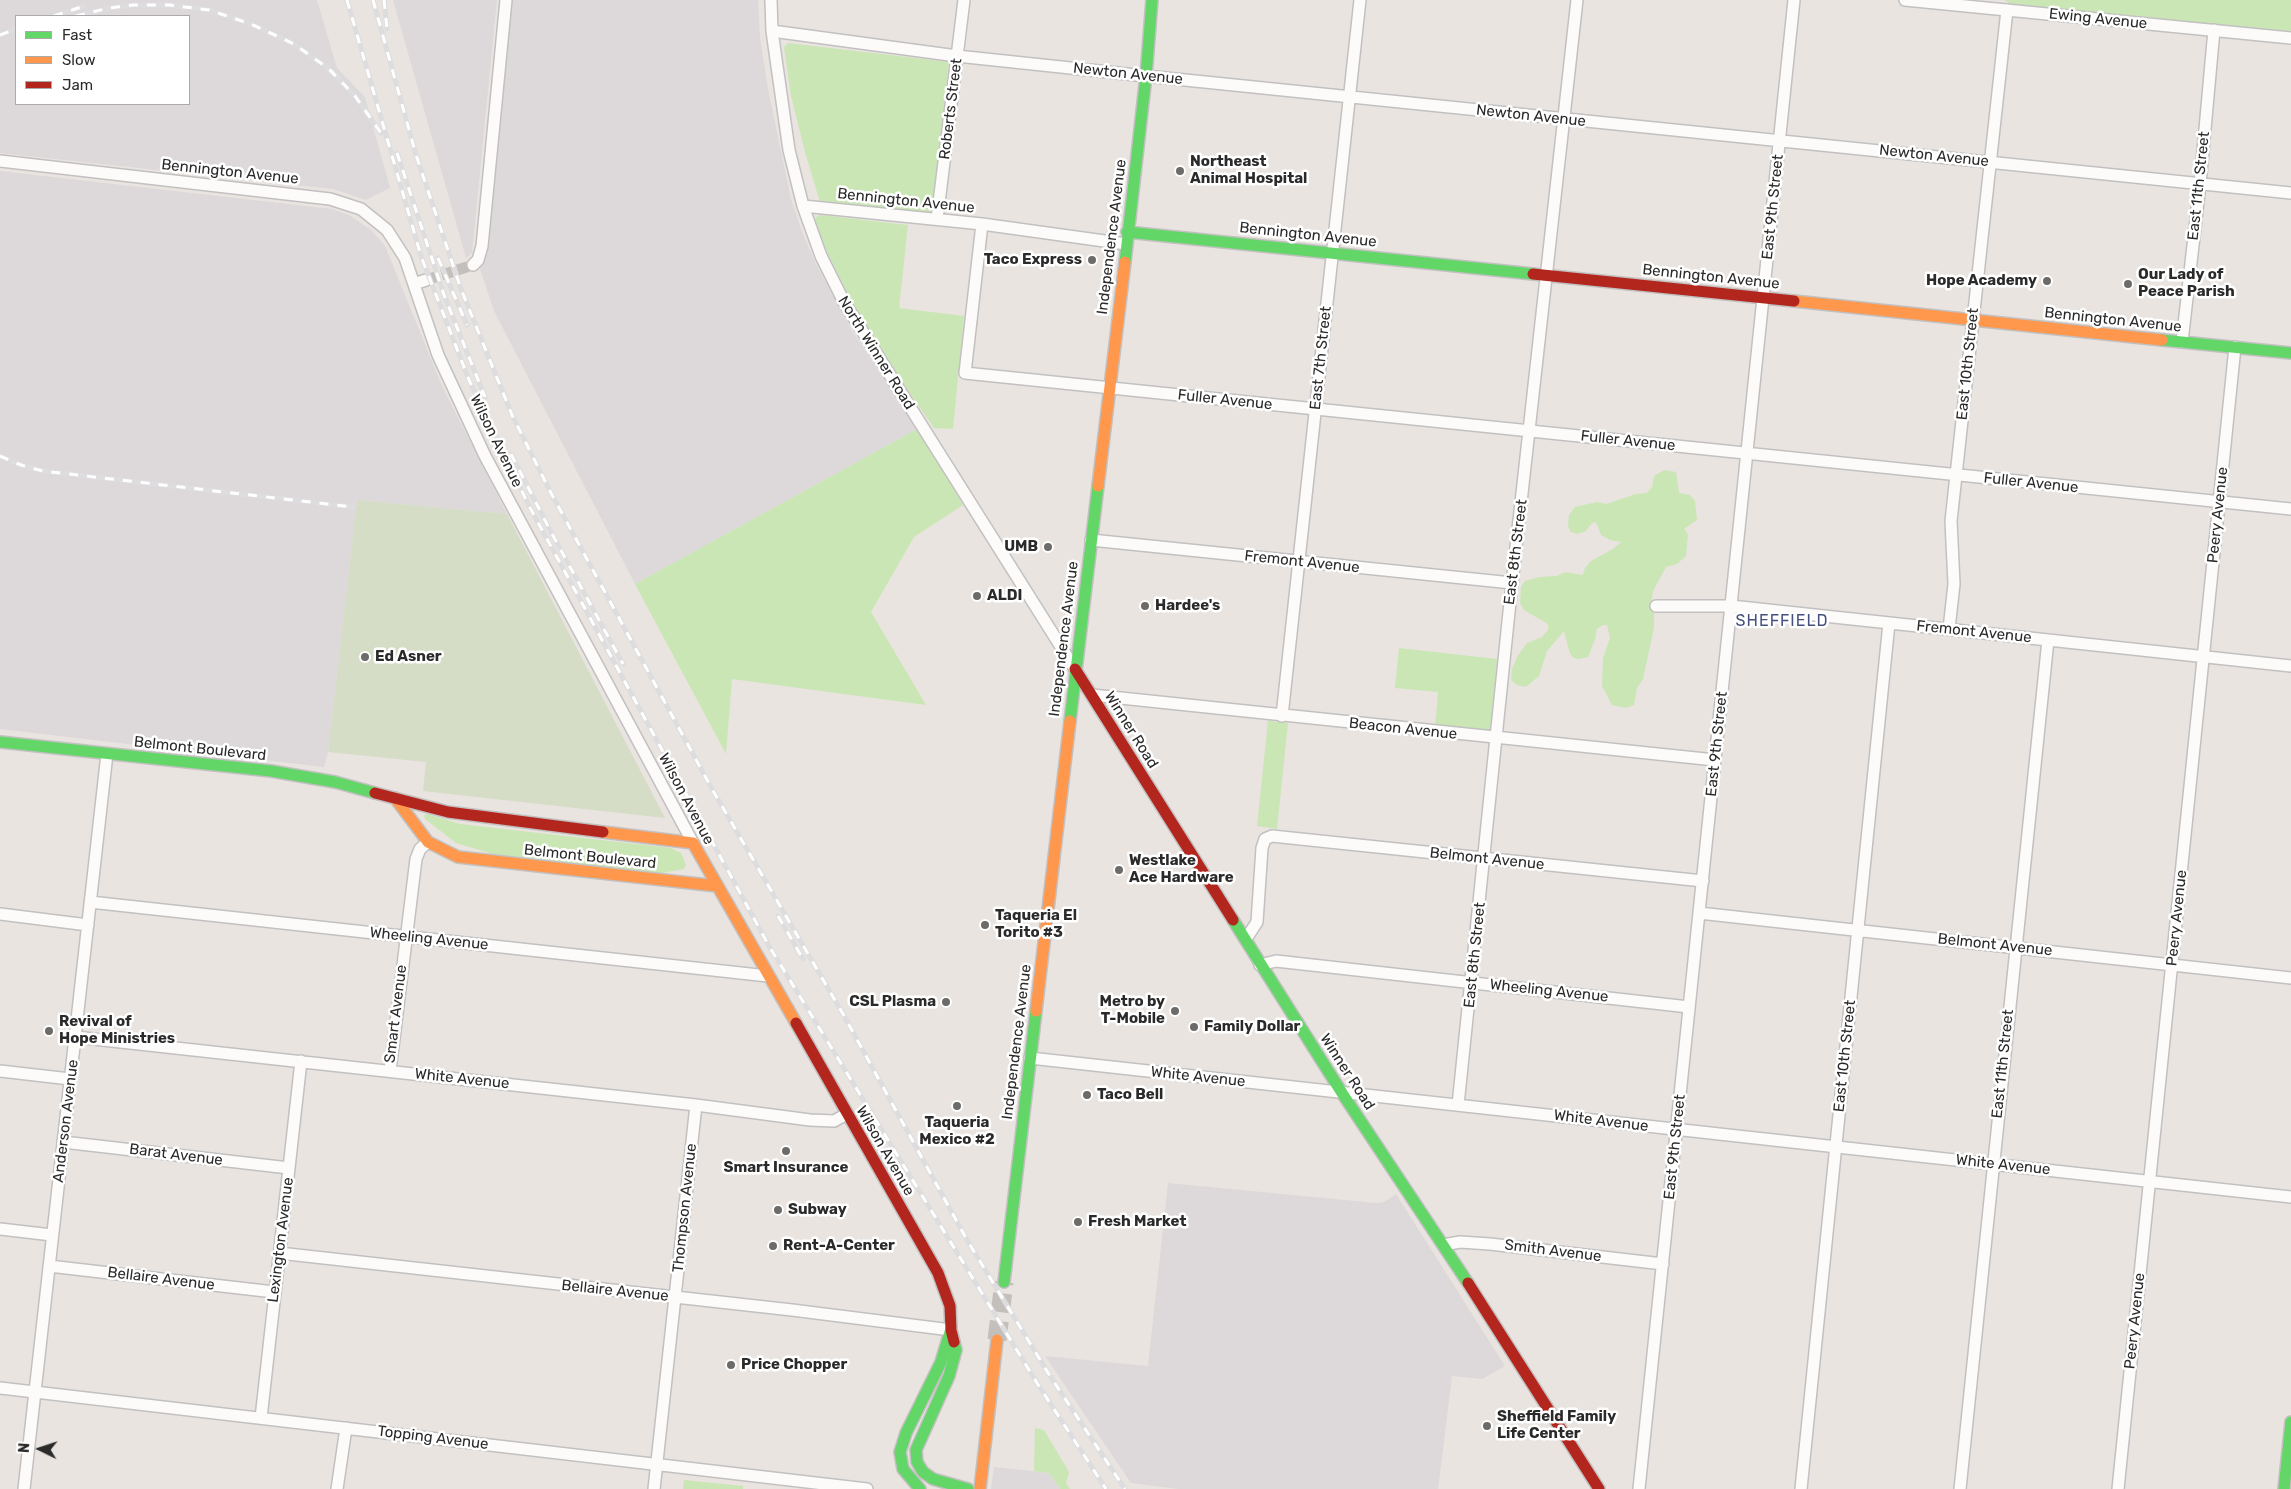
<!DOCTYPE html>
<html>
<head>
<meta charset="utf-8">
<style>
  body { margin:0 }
  #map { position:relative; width:2291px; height:1489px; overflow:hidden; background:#e9e4df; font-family:Rubik,sans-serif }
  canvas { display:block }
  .legend { position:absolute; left:15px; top:15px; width:175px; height:90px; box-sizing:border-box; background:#fff; border:1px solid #aaa; margin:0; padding:6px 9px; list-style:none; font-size:15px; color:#2a2a2a }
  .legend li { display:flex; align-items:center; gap:10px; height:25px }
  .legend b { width:25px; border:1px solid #aaa }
  .north { position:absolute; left:15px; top:1424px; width:50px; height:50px; -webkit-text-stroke:4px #fff; paint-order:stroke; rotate:274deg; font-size:14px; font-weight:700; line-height:20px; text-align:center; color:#2a2a2a }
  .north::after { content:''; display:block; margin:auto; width:18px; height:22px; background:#2a2a2a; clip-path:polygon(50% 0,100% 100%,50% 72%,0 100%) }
</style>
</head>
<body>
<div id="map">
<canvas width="2291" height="1489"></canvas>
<ul class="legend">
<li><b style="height:6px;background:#63d668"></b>Fast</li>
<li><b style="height:6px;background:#ff974d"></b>Slow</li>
<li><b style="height:6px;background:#b3261e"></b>Jam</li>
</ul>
<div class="north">N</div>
</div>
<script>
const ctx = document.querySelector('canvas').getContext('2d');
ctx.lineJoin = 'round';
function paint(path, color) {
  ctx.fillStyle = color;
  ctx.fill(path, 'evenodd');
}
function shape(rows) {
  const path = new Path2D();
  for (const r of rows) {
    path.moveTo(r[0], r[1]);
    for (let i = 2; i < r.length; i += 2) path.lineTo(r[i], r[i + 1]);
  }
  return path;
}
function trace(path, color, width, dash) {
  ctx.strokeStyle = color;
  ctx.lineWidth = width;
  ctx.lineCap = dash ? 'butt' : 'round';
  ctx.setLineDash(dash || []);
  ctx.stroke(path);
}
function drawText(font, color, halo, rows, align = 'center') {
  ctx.font = font + ' Rubik,sans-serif';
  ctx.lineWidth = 5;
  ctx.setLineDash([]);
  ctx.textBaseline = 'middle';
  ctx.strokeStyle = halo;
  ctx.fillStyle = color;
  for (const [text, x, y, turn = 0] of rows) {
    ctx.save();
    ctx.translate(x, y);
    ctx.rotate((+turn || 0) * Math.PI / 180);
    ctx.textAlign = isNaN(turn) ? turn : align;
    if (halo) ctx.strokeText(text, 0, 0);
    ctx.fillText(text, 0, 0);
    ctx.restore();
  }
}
paint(shape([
  [0,0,317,0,337,68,365,97,390,188,366,200,333,189,304,186,0,153],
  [16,16,189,16,189,104,16,104],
  [393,0,497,0,472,253,466,258],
  [512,0,758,0,760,38,768,89,791,199,802,232,816,264,851,329,917,429,635,584,494,311,479,266,485,254],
  [0,171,332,209,349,215,371,230,385,246,442,386,507,514,357,500,328,752,324,767,0,729],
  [1168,1183,1376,1203,1384,1202,1396,1194,1505,1366,1482,1379,1452,1376,1438,1489,1178,1489,1131,1483,1045,1356,1148,1366],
  [994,1467,1049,1473,1060,1489,991,1489]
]), '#ddd9db');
paint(shape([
  [2005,0,2291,0,2291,31,2014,8],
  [788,43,949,62,931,214,820,202,805,152,791,96,784,47],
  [820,215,908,225,899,308,964,316,953,429,934,428,876,344,853,305,814,225,816,217],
  [917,429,963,505,914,537,871,612,926,705,732,679,726,754,635,584],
  [1664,470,1676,472,1679,493,1690,495,1695,501,1697,520,1684,529,1688,534,1686,556,1677,564,1666,567,1653,591,1651,605,1654,613,1654,628,1643,679,1637,688,1634,705,1626,708,1612,705,1602,686,1603,658,1610,638,1607,625,1603,625,1597,629,1595,639,1588,657,1579,659,1574,658,1570,654,1564,631,1547,651,1539,676,1526,687,1517,685,1511,680,1512,669,1517,657,1527,643,1542,637,1548,630,1548,624,1524,610,1520,603,1521,587,1525,581,1539,577,1557,576,1565,572,1583,575,1585,568,1591,561,1613,549,1621,542,1610,540,1601,535,1596,522,1592,523,1586,531,1577,534,1571,532,1568,527,1569,515,1575,507,1597,502,1606,504,1636,494,1647,493,1652,487,1654,476],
  [1399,648,1497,659,1491,729,1489,731,1435,728,1438,692,1395,688],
  [1268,721,1288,723,1277,829,1257,826],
  [428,814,460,824,671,848,681,853,686,865,684,869,662,873,493,854,456,843,425,819,424,815],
  [1035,1428,1044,1430,1069,1472,1066,1483,1070,1489,1060,1489,1049,1473,1034,1471],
  [684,1480,743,1486,743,1489,683,1489]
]), '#cae6b5');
paint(shape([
  [357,500,507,514,665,818,423,791,426,762,328,752]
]), '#d5ddc6');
trace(shape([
  [426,280,473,265]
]), '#c3bfbb', 11, [11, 5.5]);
trace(shape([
  [997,1340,1004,1282]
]), '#c3bfbb', 19, [19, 9]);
const street = shape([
  [771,0,772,31,789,150,803,206,821,256,844,302,1075,669],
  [1905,0,2291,38],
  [772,31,957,56,1146,76,2291,193],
  [0,161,330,199,361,209,387,230,405,258,438,355,485,456,693,843],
  [803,206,982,224,1126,244],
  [937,219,964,0],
  [982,224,965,373,2291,509],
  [473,265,478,260,482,246,506,0],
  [414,284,426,280],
  [2182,342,2200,184,2214,30],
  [1091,540,1512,583],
  [1656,606,1731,606,2291,666],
  [1949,629,1954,584,1951,521,2007,10],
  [1092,695,1715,760],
  [1282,716,1360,0],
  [90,902,768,976],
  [1699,913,2291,978],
  [0,914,88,925],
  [1246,939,1257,922,1262,848,1265,839,1272,836,1703,881],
  [1260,965,1276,961,1689,1007],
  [75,1037,696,1105,810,1120,834,1121,847,1114],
  [1030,1058,2291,1197],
  [0,1071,70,1079],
  [390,1071,416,859,420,849,428,842],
  [1458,1105,1512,583,1577,0],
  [63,1142,289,1168],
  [0,1229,52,1235],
  [1443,1245,1460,1242,1490,1244,1663,1264],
  [279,1253,792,1310,951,1330],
  [49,1266,274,1292],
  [0,1388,867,1489],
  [261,1418,301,1061],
  [24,1489,107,754],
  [337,1489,346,1428],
  [654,1489,696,1105],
  [1639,1489,1794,0],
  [1801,1489,1889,623],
  [1960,1489,2048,640],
  [2118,1489,2235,347]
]);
const fast = shape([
  [1127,232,1533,274],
  [1125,262,1146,76,1152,0],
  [2162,340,2291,353],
  [1070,721,1098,486],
  [0,742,271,771,335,782,375,793],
  [1233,920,1342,1093,1468,1283],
  [1004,1282,1036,1011],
  [954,1342,956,1350,949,1376,916,1450,917,1462,923,1472,933,1479,968,1489],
  [920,1489,903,1469,900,1452,906,1433,941,1362,950,1332],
  [2284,1489,2291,1422]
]);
const slow = shape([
  [1794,301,2162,340],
  [1098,486,1125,262],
  [395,798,428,842,458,857,717,886],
  [603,832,693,843,796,1023],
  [1036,1011,1070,721],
  [980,1489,997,1340]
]);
const jam = shape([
  [1533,274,1794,301],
  [1075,669,1233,920],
  [375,793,448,812,603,832],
  [796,1023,938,1273,950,1306,951,1330,954,1342],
  [1468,1283,1599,1489]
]);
trace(street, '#c2c0c1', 14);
trace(fast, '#c2c0c1', 14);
trace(slow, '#c2c0c1', 14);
trace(jam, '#c2c0c1', 14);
trace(street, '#fcfbfa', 11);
trace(fast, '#63d668', 11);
trace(slow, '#ff974d', 11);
trace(jam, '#b3261e', 11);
const rail = shape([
  [347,0,421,256,469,380,529,506,769,946,1037,1383,1106,1489],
  [373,0,416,155,461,289,512,415,551,493,712,789,843,1014,967,1240,1050,1376,1125,1489],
  [384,0,387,29],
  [54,16,84,6],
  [76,16,109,8,133,5,169,5,209,10,251,24,294,44,329,69,355,96,381,133],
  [0,35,16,29],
  [397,153,444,295,485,397],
  [438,258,467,325],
  [511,454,551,532,623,664],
  [0,456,21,465,43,471,353,507],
  [778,916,803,959]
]);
trace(rail, '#dddddf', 5);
trace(rail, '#fff', 3, [9]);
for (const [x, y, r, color] of [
  [1180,171,5,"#6d6b69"],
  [1092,260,5,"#6d6b69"],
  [2047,281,5,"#6d6b69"],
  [2128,284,5,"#6d6b69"],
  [1048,547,5,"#6d6b69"],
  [977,596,5,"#6d6b69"],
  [1145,606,5,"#6d6b69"],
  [365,657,5,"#6d6b69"],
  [1119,870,5,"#6d6b69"],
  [985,925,5,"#6d6b69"],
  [946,1002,5,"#6d6b69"],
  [1175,1011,5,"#6d6b69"],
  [1194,1027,5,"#6d6b69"],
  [49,1031,5,"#6d6b69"],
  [1087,1095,5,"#6d6b69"],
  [957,1106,5,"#6d6b69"],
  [786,1151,5,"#6d6b69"],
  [778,1210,5,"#6d6b69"],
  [1078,1222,5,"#6d6b69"],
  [773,1246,5,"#6d6b69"],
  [731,1365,5,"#6d6b69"],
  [1487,1426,5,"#6d6b69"]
]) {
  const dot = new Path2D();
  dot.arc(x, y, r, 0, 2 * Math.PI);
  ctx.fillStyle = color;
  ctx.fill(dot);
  trace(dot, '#fff', 2);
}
drawText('15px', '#2a2a2a', '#fff', [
  ["Ewing Avenue",2098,19,6],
  ["Newton Avenue",1128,74,6],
  ["Roberts Street",951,109,-83],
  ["Newton Avenue",1531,116,6],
  ["Newton Avenue",1934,156,6],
  ["Bennington Avenue",230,172,6],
  ["East 11th Street",2199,186,-84],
  ["Bennington Avenue",906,201,6],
  ["East 9th Street",1773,207,-84],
  ["Bennington Avenue",1308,235,6],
  ["Independence Avenue",1112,237,-83],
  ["Bennington Avenue",1711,277,6],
  ["Bennington Avenue",2113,320,6],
  ["North Winner Road",876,353,58],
  ["East 7th Street",1321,358,-84],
  ["East 10th Street",1968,364,-84],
  ["Fuller Avenue",1225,400,6],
  ["Wilson Avenue",496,441,64],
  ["Fuller Avenue",1628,441,6],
  ["Fuller Avenue",2031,483,6],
  ["Peery Avenue",2218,515,-84],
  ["East 8th Street",1516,552,-83],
  ["Fremont Avenue",1302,562,6],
  ["Fremont Avenue",1974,632,6],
  ["Independence Avenue",1064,639,-83],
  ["Beacon Avenue",1403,729,6],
  ["Winner Road",1131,730,58],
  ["East 9th Street",1717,744,-84],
  ["Belmont Boulevard",200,749,6],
  ["Wilson Avenue",686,799,62],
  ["Belmont Boulevard",590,857,6],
  ["Belmont Avenue",1487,859,6],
  ["Peery Avenue",2177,918,-84],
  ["Wheeling Avenue",429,939,6],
  ["Belmont Avenue",1995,945,6],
  ["East 8th Street",1475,955,-84],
  ["Wheeling Avenue",1549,991,6],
  ["Smart Avenue",396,1014,-83],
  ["Independence Avenue",1017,1042,-83],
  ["East 10th Street",1845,1056,-84],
  ["East 11th Street",2003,1064,-84],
  ["Winner Road",1347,1072,57],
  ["White Avenue",1198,1077,6],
  ["White Avenue",462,1079,6],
  ["Anderson Avenue",66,1121,-83],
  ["White Avenue",1601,1121,7],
  ["East 9th Street",1675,1147,-84],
  ["Wilson Avenue",885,1151,60],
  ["Barat Avenue",176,1155,7],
  ["White Avenue",2003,1165,6],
  ["Thompson Avenue",685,1208,-84],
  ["Lexington Avenue",281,1240,-83],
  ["Smith Avenue",1553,1251,7],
  ["Bellaire Avenue",161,1279,7],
  ["Bellaire Avenue",615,1291,6],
  ["Peery Avenue",2135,1321,-84],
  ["Topping Avenue",433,1438,7]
]);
drawText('bold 15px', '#2a2a2a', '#fff', [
  ["Northeast",1190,162],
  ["Animal Hospital",1190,179],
  ["Taco Express",1082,260,"right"],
  ["Our Lady of",2138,275],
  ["Peace Parish",2138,292],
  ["Hope Academy",2037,281,"right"],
  ["UMB",1038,547,"right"],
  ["ALDI",987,596],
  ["Hardee's",1155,606],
  ["Ed Asner",375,657],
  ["Westlake",1129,861],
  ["Ace Hardware",1129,878],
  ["Taqueria El",995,916],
  ["Torito #3",995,933],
  ["CSL Plasma",936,1002,"right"],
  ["Metro by",1165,1002,"right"],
  ["T-Mobile",1165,1019,"right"],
  ["Revival of",59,1022],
  ["Hope Ministries",59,1039],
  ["Family Dollar",1204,1027],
  ["Taco Bell",1097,1095],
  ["Taqueria",957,1123,"center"],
  ["Mexico #2",957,1140,"center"],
  ["Smart Insurance",786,1168,"center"],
  ["Subway",788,1210],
  ["Fresh Market",1088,1222],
  ["Rent-A-Center",783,1246],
  ["Price Chopper",741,1365],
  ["Sheffield Family",1497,1417],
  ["Life Center",1497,1434]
], 'left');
ctx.letterSpacing = '1px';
drawText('16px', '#47517e', '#fff', [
  ["SHEFFIELD",1782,621]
]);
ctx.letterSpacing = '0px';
</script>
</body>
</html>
